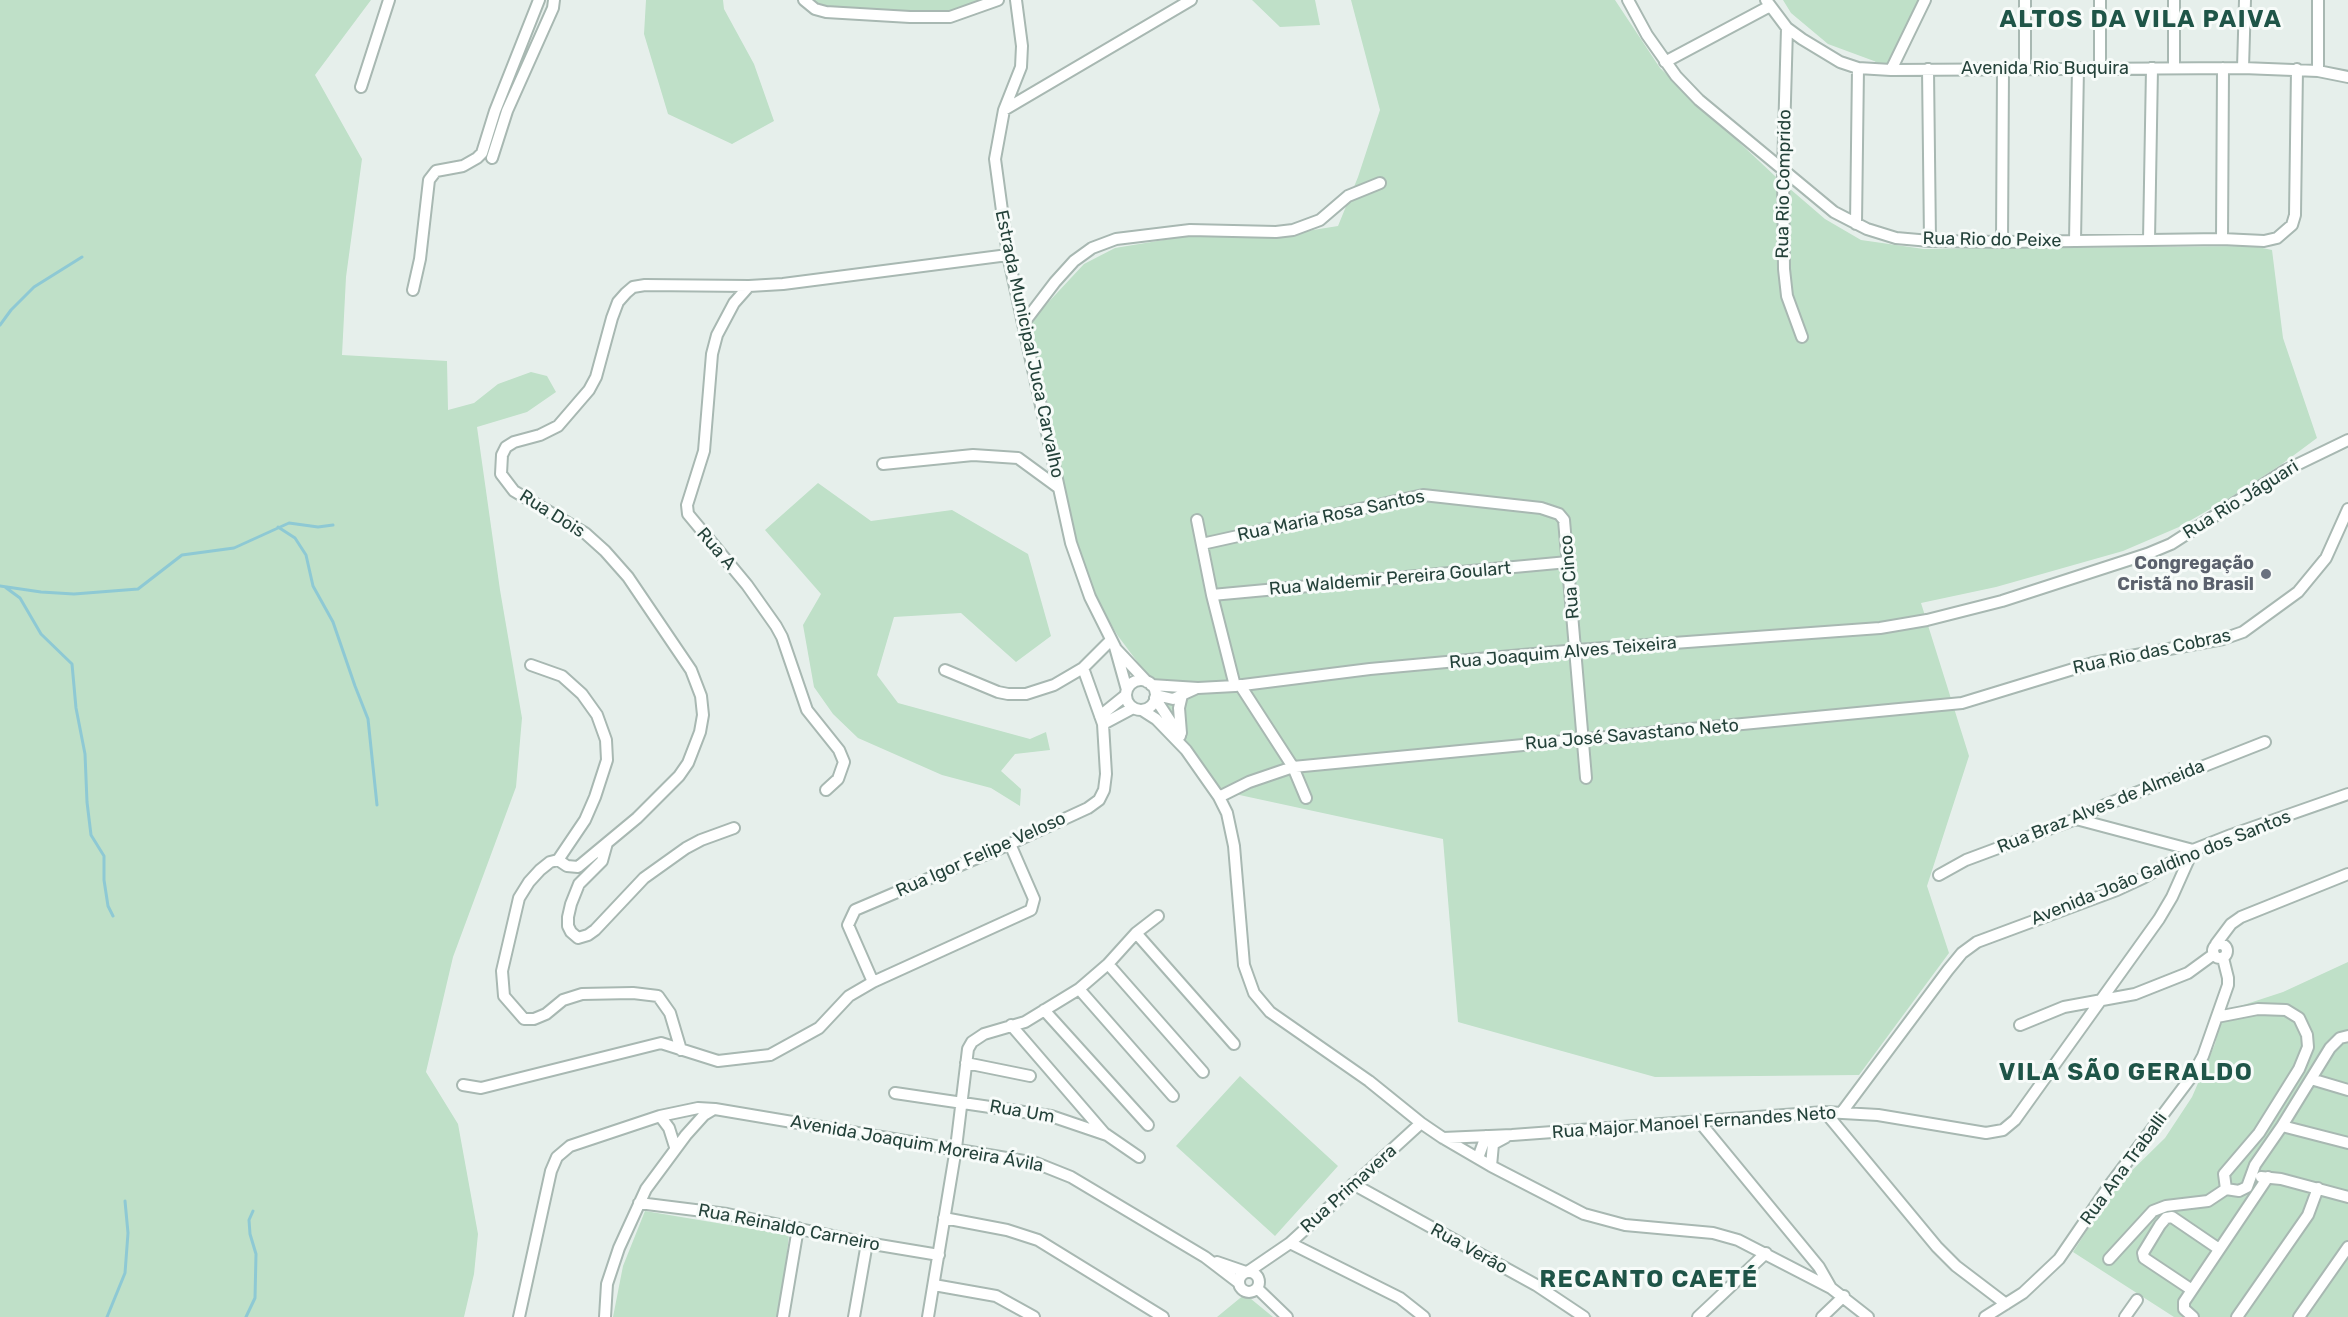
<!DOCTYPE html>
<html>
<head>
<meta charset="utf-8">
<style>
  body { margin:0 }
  canvas { display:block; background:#e6efeb }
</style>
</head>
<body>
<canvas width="2348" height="1317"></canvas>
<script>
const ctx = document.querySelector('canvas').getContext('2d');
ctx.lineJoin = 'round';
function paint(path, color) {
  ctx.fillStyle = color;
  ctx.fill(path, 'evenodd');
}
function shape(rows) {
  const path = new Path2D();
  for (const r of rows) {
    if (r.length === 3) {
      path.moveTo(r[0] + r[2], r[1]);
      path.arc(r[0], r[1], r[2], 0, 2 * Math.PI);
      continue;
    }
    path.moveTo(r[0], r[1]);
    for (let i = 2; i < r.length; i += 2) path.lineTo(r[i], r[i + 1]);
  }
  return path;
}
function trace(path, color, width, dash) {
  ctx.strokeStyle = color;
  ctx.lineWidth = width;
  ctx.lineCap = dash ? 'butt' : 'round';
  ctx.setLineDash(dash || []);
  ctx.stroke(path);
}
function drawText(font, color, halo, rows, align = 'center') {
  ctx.font = font + ' Rubik,sans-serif';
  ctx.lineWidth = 6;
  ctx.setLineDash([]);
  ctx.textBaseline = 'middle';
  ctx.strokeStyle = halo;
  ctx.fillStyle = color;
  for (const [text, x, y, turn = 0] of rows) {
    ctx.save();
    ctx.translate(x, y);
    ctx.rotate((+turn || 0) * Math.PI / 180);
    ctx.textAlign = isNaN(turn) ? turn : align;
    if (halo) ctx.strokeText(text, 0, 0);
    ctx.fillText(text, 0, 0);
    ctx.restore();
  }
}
paint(shape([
  [0,0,371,0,315,75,362,159,346,277,342,355,447,361,448,410,474,403,498,384,531,372,547,376,556,392,527,412,477,427,500,590,522,718,516,787,453,957,426,1072,458,1124,478,1234,474,1274,464,1317,0,1317],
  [646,0,723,0,724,9,754,64,774,121,732,144,668,114,644,34],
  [805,0,988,0,950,17,826,12],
  [1252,0,1315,0,1320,25,1280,27],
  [1351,0,1615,0,1660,68,1775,176,1825,219,1861,240,1924,249,2253,246,2272,250,2283,338,2317,438,2282,464,2231,497,2179,527,2123,551,1996,587,1921,603,1969,756,1927,886,1949,953,1859,1075,1655,1077,1458,1022,1443,839,1221,791,1180,735,1145,672,1118,636,1093,595,1076,543,1064,492,1029,323,1084,264,1115,248,1206,233,1263,238,1338,226,1358,177,1380,110],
  [1783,0,1925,0,1891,70,1874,61,1828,44,1791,13],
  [818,483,871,521,952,510,1028,554,1051,636,1016,662,961,613,894,617,877,675,898,703,1030,739,1046,732,1050,750,1015,754,1001,771,1021,789,1020,806,991,788,942,775,858,738,833,714,814,687,803,625,821,594,765,530],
  [2348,962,2348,1317,2174,1317,2073,1252,2114,1188,2165,1138,2192,1097,2215,1044,2222,1012,2283,992],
  [1240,1076,1338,1166,1275,1236,1176,1146],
  [645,1211,789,1235,780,1317,613,1317,623,1266],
  [1245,1294,1273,1317,1217,1317]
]), '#bfe0c8');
trace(shape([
  [0,325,11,310,34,287,82,257],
  [278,527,295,538,306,555,313,586,333,622,355,686,368,719,377,805],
  [0,586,41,592,74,594,138,589,182,555,234,548,289,523,318,527,333,525],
  [5,587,20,598,41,634,72,664,76,708,85,754,87,802,91,835,104,856,104,880,108,906,113,916],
  [107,1317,125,1273,128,1233,125,1201],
  [246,1317,255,1298,256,1254,250,1234,249,1220,253,1211]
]), '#8ec9d4', 3);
const minor = shape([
  [804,0,815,9,826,12,910,17,950,17,998,0],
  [1016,0,1022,46,1021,67,1004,110,995,159,1008,255,1071,543,1090,597,1115,647,1127,690],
  [1628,0,1647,35,1676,76,1699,100,1834,212,1867,229,1896,238,1930,241,2002,242,2222,239,2264,241,2277,238,2292,225,2295,215,2297,69],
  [1766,0,1787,28,1802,39,1840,62,1858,68,1891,70,2243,68,2318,71,2348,77],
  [2100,0,2100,68],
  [1787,28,1783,172,1784,269,1787,296,1802,337],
  [1665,62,1770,6],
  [2025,68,2025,0],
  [2174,68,2174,0],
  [2243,68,2245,0],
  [1928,69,1930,241],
  [1891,70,1925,0],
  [2318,71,2318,0],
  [361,87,389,0],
  [1004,110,1191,0],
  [492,158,507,111,553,8,554,0],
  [1856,224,1858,68],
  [2222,239,2223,68],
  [2149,240,2152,68],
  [2075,241,2078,68],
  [2002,242,2003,69],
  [749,286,734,303,717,335,712,354,704,451,687,505,688,514,747,585,776,626,782,637,807,710,839,750,844,762,838,779,826,790],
  [413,290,420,259,429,180,436,171,463,166,477,158,482,153,495,111,539,0],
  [1023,324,1055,282,1074,261,1092,248,1116,239,1190,230,1276,232,1293,230,1320,220,1348,196,1380,183],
  [883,464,973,455,1018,458,1059,488],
  [1197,520,1212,595,1235,686],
  [1202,544,1423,495,1541,508,1559,514,1564,520,1586,778],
  [1212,595,1568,562],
  [1116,649,1147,682],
  [531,665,562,676,582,694,597,715,606,740,607,760,595,797,585,820,558,860,567,866,578,867,637,818,679,776,688,763,700,732,703,715,701,696,691,670,628,577,605,551,585,533,514,491,501,474,502,455,506,447,514,442,540,435,558,426,589,390,596,377,612,318,618,302,626,293,633,287,645,285,749,286,783,284,1008,255],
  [945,670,998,692,1008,694,1026,694,1054,685,1083,668,1111,640],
  [1141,695,15],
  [1151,685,1198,688,1235,686,1370,669,1577,650,1880,628,1927,620,2002,601,2147,554,2171,544,2286,470,2348,440],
  [1240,685,1293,767,1306,798],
  [1156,695,1173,699,1195,689],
  [1155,698,1180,736],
  [1142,710,1156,719,1186,750,1219,797,1227,813,1234,846,1244,965,1254,993,1270,1012,1369,1081,1421,1123,1443,1138,1491,1166,1584,1214,1625,1225,1713,1233,1738,1240,1831,1288,1868,1317],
  [1100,716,1126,695],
  [1103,724,1133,708],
  [1181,733,1179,708,1182,695],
  [1219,797,1249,782,1293,767,1962,703,2093,663,2223,639,2243,632,2298,592,2326,558,2348,509],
  [2076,819,2193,850],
  [607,843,602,861,579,884,571,904,568,917,568,926,571,932,578,938,588,935,595,930,644,878,686,848,701,840,734,828],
  [558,860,550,862,540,870,529,882,519,898,502,971,504,996,524,1019,534,1019,546,1014,563,1000,582,994,633,993,658,996,670,1013,681,1050],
  [1939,875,1966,860,2076,819,2105,805,2265,742],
  [1136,933,1234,1044],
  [2220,951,7],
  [2216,944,2231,924,2241,917,2348,874],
  [1108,964,1203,1072],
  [873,982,848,925,855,910,1010,844,1088,808,1099,800,1104,790,1106,774,1103,724,1083,668],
  [1079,989,1173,1096],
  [1044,1010,1148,1125],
  [2217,1017,2258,1009,2286,1010,2299,1018,2307,1035,2308,1047,2299,1069,2259,1133,2224,1174,2226,1189],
  [1011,1025,1105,1134],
  [2020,1025,2064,1007,2135,994,2188,973,2214,954],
  [966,1063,1030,1076],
  [2311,1079,2348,1090],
  [463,1085,481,1088,661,1043,718,1061,770,1055,819,1028,849,996,873,982,1031,910,1034,899,1010,844],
  [895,1093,1051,1116,1107,1135,1139,1157],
  [1825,1112,1937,1247,1956,1266,2006,1304],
  [1842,1112,1948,970,1962,953,1977,942,2117,890,2143,878,2193,850,2231,835,2348,794],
  [660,1116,669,1128,675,1147],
  [1698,1120,1819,1267,1831,1288],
  [2282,1126,2348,1143],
  [1443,1138,1512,1135,1825,1112,1878,1115,1986,1133,2003,1130,2015,1120,2159,919,2172,897,2193,850],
  [1478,1158,1486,1136],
  [1491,1166,1493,1144,1506,1137],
  [2261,1177,2281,1179,2348,1197],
  [1353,1184,1536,1285,1584,1317],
  [2226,1189,2239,1191,2247,1187,2255,1165,2282,1126,2330,1048,2340,1038,2348,1036],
  [639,1203,727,1214,867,1243,939,1255],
  [944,1218,1007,1230,1038,1240,1163,1317],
  [1290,1243,1400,1298,1424,1317],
  [2109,1259,2153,1211,2166,1206,2208,1201,2226,1189],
  [1217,1262,1246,1272],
  [1249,1271,1290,1243,1421,1123],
  [1249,1282,10],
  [934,1285,996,1296,1034,1317],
  [1256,1290,1259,1290,1287,1317],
  [2192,1290,2144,1258,2143,1253,2160,1225,2166,1218,2172,1217,2219,1249],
  [519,1317,551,1171,557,1157,570,1146,660,1116,698,1108,715,1109,1036,1163,1071,1177,1205,1257,1239,1283],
  [605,1317,607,1284,619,1248,646,1189,686,1135,704,1115,714,1109],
  [783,1317,798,1228],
  [854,1317,867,1243],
  [928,1317,956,1148,968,1049,972,1042,984,1034,1025,1022,1079,989,1108,964,1136,933,1158,916],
  [1698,1317,1766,1253],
  [1822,1317,1844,1296],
  [1985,1317,2023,1293,2059,1259,2109,1186,2192,1076,2203,1056,2228,985,2228,978,2223,958],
  [2125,1317,2137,1300],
  [2193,1317,2184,1309,2184,1302,2268,1177],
  [2237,1317,2308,1215,2318,1188],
  [2299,1317,2348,1247]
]);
trace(minor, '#a8b8b2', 14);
trace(minor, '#fff', 10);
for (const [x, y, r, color] of [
  [2266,574,6,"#6b7280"]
]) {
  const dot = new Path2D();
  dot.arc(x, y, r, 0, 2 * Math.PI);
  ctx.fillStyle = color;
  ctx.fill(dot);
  trace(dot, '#f7fbf9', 2);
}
drawText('18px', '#24423a', '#f7fbf9', [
  ["Avenida Rio Buquira",2045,69],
  ["Rua Rio Comprido",1784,184,-89],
  ["Rua Rio do Peixe",1992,240,1],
  ["Estrada Municipal Juca Carvalho",1029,344,78],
  ["Rua Rio Jáguari",2241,500,-32],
  ["Rua Dois",552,514,32],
  ["Rua Maria Rosa Santos",1331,516,-12],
  ["Rua A",716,549,49],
  ["Rua Cinco",1570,577,-95],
  ["Rua Waldemir Pereira Goulart",1390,579,-5],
  ["Rua Rio das Cobras",2152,652,-12],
  ["Rua Joaquim Alves Teixeira",1563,653,-5],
  ["Rua José Savastano Neto",1632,735,-5],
  ["Rua Braz Alves de Almeida",2101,807,-22],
  ["Rua Igor Felipe Veloso",981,855,-24],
  ["Avenida João Galdino dos Santos",2161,868,-22],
  ["Rua Um",1022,1112,10],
  ["Rua Major Manoel Fernandes Neto",1694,1123,-4],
  ["Avenida Joaquim Moreira Ávila",917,1144,10],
  ["Rua Ana Traballi",2124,1169,-54],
  ["Rua Primavera",1349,1189,-42],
  ["Rua Reinaldo Carneiro",789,1228,11],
  ["Rua Verão",1469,1249,29]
]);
drawText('bold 18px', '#5b616d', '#f7fbf9', [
  ["Congregação",2254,564],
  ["Cristã no Brasil",2254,585]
], 'right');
ctx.letterSpacing = '1.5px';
drawText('bold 24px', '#1f5548', '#f7fbf9', [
  ["ALTOS DA VILA PAIVA",2141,20],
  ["VILA SÃO GERALDO",2126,1073],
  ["RECANTO CAETÉ",1649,1280]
]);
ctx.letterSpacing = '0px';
</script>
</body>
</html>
